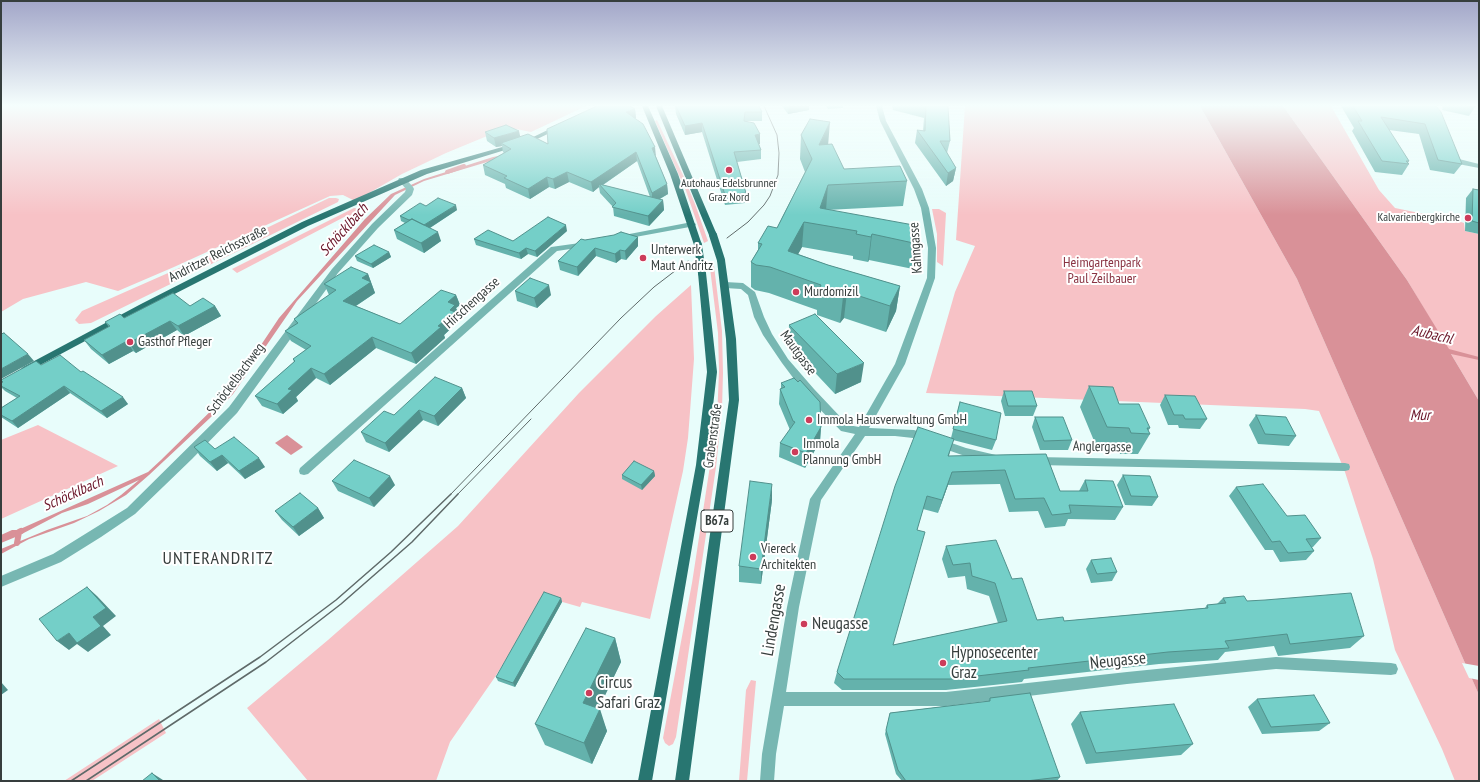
<!DOCTYPE html>
<html>
<head>
<meta charset="utf-8">
<style>
  body { margin:0 }
  #map { position:relative; width:1480px; height:782px; overflow:hidden; background:#e8fdfb; font-family:"PT Sans Narrow",sans-serif }
  canvas { display:block }
  .frame { position:absolute; inset:0; border:2px solid #363e3d; pointer-events:none }
</style>
</head>
<body>
<div id="map">
<canvas width="1480" height="782"></canvas>
<div class="frame"></div>
</div>
<script>
const ctx = document.querySelector('canvas').getContext('2d');
ctx.lineJoin = 'round';
function paint(path, color) {
  ctx.fillStyle = color;
  ctx.fill(path, 'evenodd');
}
function shape(rows) {
  const path = new Path2D();
  for (const r of rows) {
    path.moveTo(r[0], r[1]);
    for (let i = 2; i < r.length; i += 2) path.lineTo(r[i], r[i + 1]);
  }
  return path;
}
function trace(path, color, width, dash) {
  ctx.strokeStyle = color;
  ctx.lineWidth = width;
  ctx.lineCap = dash ? 'butt' : 'round';
  ctx.setLineDash(dash || []);
  ctx.stroke(path);
}
function drawText(font, color, halo, rows, align = 'center') {
  ctx.font = font + ' "PT Sans Narrow",sans-serif';
  ctx.lineWidth = 4;
  ctx.setLineDash([]);
  ctx.textBaseline = 'middle';
  ctx.strokeStyle = halo;
  ctx.fillStyle = color;
  for (const [text, x, y, turn = 0] of rows) {
    ctx.save();
    ctx.translate(x, y);
    ctx.rotate((+turn || 0) * Math.PI / 180);
    ctx.textAlign = isNaN(turn) ? turn : align;
    if (halo) ctx.strokeText(text, 0, 0);
    ctx.fillText(text, 0, 0);
    ctx.restore();
  }
}
paint(shape([
  [1,106,586,106,531,132,516,129,492,134,446,153,402,174,355,201,343,195,330,196,174,267,118,291,86,282,23,299,1,312],
  [965,106,1200,106,1297,279,1479,695,1479,781,1455,781,1442,749,1395,650,1373,559,1344,469,1319,411,1305,409,926,393,955,292,975,246,956,240],
  [1283,106,1331,106,1379,190,1395,208,1458,221,1464,223,1465,231,1479,234,1479,401,1407,280],
  [657,120,683,175,695,204,708,241,704,243,686,191,655,121],
  [329,198,336,198,339,199,338,202,91,323,79,324,75,320,82,311,227,247],
  [354,208,359,209,358,213,364,216,362,220,348,215,237,273,232,269],
  [932,209,939,209,946,213,943,266,937,262,937,234],
  [714,266,722,331,723,373,722,409,716,467,676,737,673,744,669,746,665,743,663,738,692,583,717,420,719,371,718,333,710,268],
  [691,285,694,359,688,438,683,471,650,619,582,602,580,607,545,597,495,677,450,742,436,781,308,781,247,708,328,640,458,526,579,393,656,316],
  [38,425,118,466,1,519,1,440],
  [751,680,756,681,747,781,739,781,746,690],
  [159,719,166,733,92,781,64,781]
]), '#f7c2c6');
paint(shape([
  [1200,106,1283,106,1407,280,1449,349,1479,357,1479,360,1451,354,1479,401,1479,695,1297,279],
  [527,150,424,181,395,195,297,301,233,394,210,418,149,475,126,495,99,511,74,523,29,539,1,554,1,549,47,530,87,516,107,505,121,495,139,480,88,504,62,513,18,536,1,543,1,535,12,530,18,530,148,472,161,460,229,393,279,318,365,219,391,194,424,179,493,157],
  [287,435,303,447,291,455,275,443]
]), '#d99198');
paint(shape([
  [1462,663,1479,666,1479,680,1469,678]
]), '#e8fdfb');
trace(shape([
  [447,172,464,166]
]), '#d99198', 4);
trace(shape([
  [17,543,19,532,21,531]
]), '#d99198', 6);
paint(shape([
  [876,106,882,106,886,121,922,189,929,208,936,248,935,278,905,364,869,428,914,430,966,448,996,455,997,458,996,461,992,462,965,456,913,438,895,436,865,436,821,500,799,607,786,692,946,692,1127,672,1276,657,1391,663,1396,664,1398,669,1396,674,1391,675,1276,669,1127,684,946,706,784,706,776,754,774,781,760,781,762,754,787,607,810,499,855,434,841,431,806,395,782,363,763,335,754,317,748,295,741,289,725,288,721,285,725,282,743,283,755,292,764,317,772,334,788,359,814,389,848,425,859,427,895,364,927,278,928,248,921,208,914,189,880,121,876,106],
  [1450,151,1456,151,1459,159,1479,164,1479,168,1453,163,1449,153,1450,151],
  [399,178,405,178,413,187,414,189,412,195,378,228,338,273,237,413,192,459,135,514,101,537,61,562,1,587,1,576,53,554,127,508,229,407,332,269,372,224,405,192,406,189,398,180,399,178],
  [692,222,696,224,695,226,619,240,615,238,619,236,692,222],
  [587,242,591,244,590,246,557,251,308,474,304,475,300,474,299,471,300,468,551,247,587,242],
  [1036,457,1345,463,1349,464,1350,467,1349,470,1345,471,1036,465,1032,464,1031,461,1032,458,1036,457]
]), '#77b7b2');
paint(shape([
  [642,106,648,106,678,174,702,245,701,247,698,247,694,245,670,174,642,106],
  [656,106,662,106,717,235,716,237,710,237,709,235,656,106],
  [558,125,560,126,560,128,531,142,427,174,308,226,147,308,29,371,23,371,21,369,23,367,141,304,302,222,421,170,527,140,558,125],
  [721,257,725,260,736,339,739,400,689,781,675,781,729,400,726,339,717,260,721,257],
  [702,270,706,273,717,372,706,465,652,781,638,781,696,465,707,372,698,273,702,270]
]), '#287671');
trace(shape([
  [727,238,748,222,764,205,770,196,778,175,779,153,777,135,764,106],
  [450,495,621,318,654,287,688,261],
  [457,495,531,419]
]), '#5f6a69', 1);
trace(shape([
  [71,781,260,657,336,600,391,552,451,494],
  [86,781,266,662,341,604,412,542,458,494]
]), '#5f6a69', 1.5);
trace(shape([
  [713,235,721,260],
  [698,245,702,273]
]), '#287671', 8);
paint(shape([
  [675,106,759,106,762,112,762,121,747,121,760,144,759,144,761,150,761,159,737,162,746,193,745,203,725,205,702,132,685,135,676,114],
  [782,106,809,106,809,110,788,114],
  [826,106,843,106,843,108,828,109],
  [892,106,948,106,950,141,947,153,956,168,953,181,946,186,915,143,917,130,923,131,924,118,893,110],
  [1341,106,1436,106,1462,164,1454,174,1430,170,1419,134,1389,130,1409,161,1408,163,1409,164,1402,175,1375,172,1352,131,1354,128],
  [1443,106,1475,106,1475,107,1469,116,1442,110],
  [635,109,636,118,635,118,656,157,667,184,668,194,660,199,663,200,664,210,649,226,614,216,613,207,600,193,599,187,593,192,569,182,555,189,549,187,530,199,506,188,505,184,485,175,483,165,504,153,503,152,502,146,496,147,487,141,485,132,520,137,548,144],
  [637,161,650,197,603,185],
  [801,135,828,145,844,169,907,181,903,206,827,210,918,244,913,269,869,260,868,262,853,259,853,256,802,247,798,254,828,265,900,286,896,311,886,332,844,318,840,323,817,315,817,310,769,293,755,290,751,287,751,262,758,250,758,243,777,228,805,172,800,159],
  [1473,189,1479,190,1479,234,1465,231,1466,198],
  [426,206,457,210,430,228,441,241,424,253,397,239,394,230,405,223,401,221,400,216],
  [567,231,537,257,528,254,521,259,476,245,474,239,513,241],
  [638,237,638,246,626,260,621,259,616,263,596,256,578,276,560,270,558,261,585,240],
  [389,252,391,257,373,268,357,261,355,256],
  [368,274,375,293,356,306,400,324,456,295,460,305,456,308,459,315,457,317,458,322,444,335,445,338,416,364,376,348,330,385,316,378,296,397,298,401,283,414,262,406,255,396,294,362,293,359,306,350,291,341,285,331,296,324,294,319,329,295,324,284],
  [515,291,551,295,537,308,517,301],
  [190,306,215,306,221,316,184,336,177,330,136,353,133,351,109,364,91,349,84,340,109,327,105,322],
  [789,325,861,382,835,394,788,344],
  [41,365,81,372,128,404,107,418,70,393,18,428,1,417,1,408,17,398,5,391,1,387,1,383],
  [781,383,821,427,820,441,805,468,779,457,780,443,790,430,779,404,780,389,781,389],
  [1089,386,1150,428,1148,431,1150,434,1138,454,1120,454,1118,448,1097,448,1080,407],
  [462,388,466,398,438,426,423,420,389,452,366,442,361,432,394,415],
  [1004,391,1037,406,1033,416,1005,416,1001,401],
  [1165,395,1207,419,1200,429,1179,428,1178,425,1168,425,1160,405],
  [960,402,996,440,992,450,953,440,949,456,1046,454,1060,491,1079,491,1085,480,1123,507,1115,520,1068,519,1065,526,1045,528,1038,511,1009,512,1000,484,948,485,938,513,923,509,917,530,893,645,998,623,989,596,967,589,965,576,948,578,942,559,946,546,1012,579,1037,620,1064,621,1205,608,1207,605,1217,604,1223,598,1247,601,1364,636,1350,648,1278,656,1274,646,1225,652,1218,660,1159,664,1024,679,1022,682,946,690,842,690,834,683,837,672,951,438],
  [1256,415,1296,436,1289,446,1258,444,1249,425],
  [1035,417,1072,440,1068,450,1040,450,1032,427],
  [194,447,265,467,245,479,228,463,217,471,200,456],
  [654,471,655,476,642,490,622,479,622,475],
  [1123,475,1158,497,1152,506,1125,505,1117,485],
  [332,481,395,485,374,507,338,491],
  [1236,487,1287,516,1321,538,1313,547,1312,547,1314,551,1306,560,1280,562,1273,550,1265,550,1229,496],
  [772,500,761,584,739,582,739,566],
  [318,508,324,518,299,536,282,520,275,511],
  [1091,560,1117,572,1112,581,1091,583,1086,569],
  [561,598,562,602,515,687,498,681,496,677],
  [615,638,621,662,598,708,607,731,592,764,545,745,535,724],
  [990,698,1060,777,1057,781,902,781,896,774,885,734,890,713,988,701],
  [1257,699,1330,723,1319,731,1262,734,1248,707],
  [1080,712,1193,744,1181,755,1086,764,1071,724]
]), '#64b2ac');
paint(shape([
  [789,106,809,106,809,110,788,114],
  [635,109,636,118,627,122,626,112],
  [830,122,828,146,819,145],
  [702,123,702,132,685,135,685,126],
  [519,131,521,140,501,143,502,146,496,147,494,138],
  [760,134,760,144,755,144,755,135],
  [655,147,656,157,652,148],
  [636,152,637,161,601,186,599,184,599,187,593,192,591,182],
  [956,168,953,181,946,186,948,173],
  [567,172,569,182,555,189,553,179],
  [547,177,549,187,530,199,528,189],
  [667,184,668,194,652,203,652,193],
  [828,185,826,210,820,208],
  [663,200,664,210,649,226,648,216],
  [456,205,457,210,425,231,423,226],
  [804,222,802,247,788,273,788,251],
  [566,225,567,231,537,257,535,251],
  [438,232,441,241,424,253,421,243],
  [872,234,869,260,868,262,871,237],
  [638,237,638,246,626,260,625,251],
  [526,248,528,254,521,259,519,253],
  [595,248,596,256,578,276,577,267],
  [620,250,621,259,616,263,615,254],
  [389,252,391,257,373,268,371,264],
  [368,274,375,293,348,311,343,301,362,278],
  [549,285,551,295,537,308,534,298],
  [900,286,896,311,886,332,890,306],
  [847,292,844,318,840,323,843,297],
  [456,295,460,305,456,308,459,315,457,317,458,322,444,335,445,338,416,364,411,353,438,326,448,302],
  [215,306,221,316,184,336,178,326],
  [170,321,177,330,136,353,129,343],
  [372,337,376,348,330,385,324,374],
  [127,341,133,351,109,364,102,355],
  [28,354,34,361,1,379,1,369],
  [864,363,861,382,835,394,837,374],
  [311,368,316,378,296,397,298,401,283,414,277,404,288,389],
  [64,386,70,393,18,428,12,421],
  [462,388,466,398,438,426,434,416],
  [123,397,128,404,107,418,101,411],
  [419,410,423,420,389,452,385,443],
  [821,427,820,441,805,468,806,453],
  [222,455,228,463,217,471,210,462],
  [259,458,265,467,245,479,239,471],
  [654,471,655,476,642,490,641,485],
  [952,472,948,485,938,513,942,500],
  [390,476,395,485,374,507,369,498],
  [772,484,772,500,761,584,761,569],
  [318,508,324,518,299,536,293,527],
  [87,587,97,596,116,616,103,626,111,635,88,652,77,644,69,650,57,641,93,617],
  [561,598,562,602,515,687,513,683],
  [615,638,621,662,591,725,583,703],
  [1,682,8,690,1,695],
  [600,709,607,731,592,764,584,743],
  [152,773,163,780,164,781,160,781]
]), '#51918c');
const building = shape([
  [597,106,630,106,635,109,626,112,643,124,655,147,652,148,667,184,652,193,636,152,591,182,567,172,553,179,547,177,528,189,504,178,507,176,483,165,511,149,501,143,528,134,548,144,547,129,597,106],
  [676,106,759,106,762,112,745,112,744,121,754,123,760,134,755,135,761,150,734,152,746,193,725,195,702,123,685,126,676,106],
  [925,106,948,106,950,141,940,141,956,168,948,173,917,130,925,131,926,106,925,106],
  [1353,106,1436,106,1441,112,1462,164,1438,160,1425,124,1381,117,1409,161,1406,161,1409,164,1382,161,1358,121,1362,121,1353,106],
  [1467,106,1475,106,1475,107,1467,106],
  [810,119,830,122,819,145,832,144,844,169,900,166,907,181,828,185,820,208,919,226,918,244,872,234,871,237,856,234,857,231,804,222,788,251,828,265,900,286,890,306,847,292,843,297,819,289,821,285,770,267,756,265,751,262,762,244,758,243,768,226,777,228,812,159,801,135,810,119],
  [506,125,519,131,494,138,485,132,506,125],
  [599,184,663,200,648,216,612,207,616,203,599,184],
  [1473,189,1479,190,1479,223,1472,221,1473,189],
  [438,198,456,205,424,225,412,219,409,220,400,216,420,203,426,206,438,198],
  [548,217,566,225,535,251,526,248,519,253,474,239,488,230,513,241,548,217],
  [412,219,438,232,421,243,394,230,412,219],
  [621,232,638,237,625,251,620,250,615,254,595,248,577,267,558,261,581,239,585,240,614,235,621,232],
  [374,245,389,252,371,264,355,256,374,245],
  [351,267,368,274,362,278,371,282,343,301,400,324,441,290,456,295,448,302,455,305,450,310,455,312,438,326,441,327,411,353,372,337,324,374,311,368,288,389,292,390,277,404,255,396,295,361,293,359,311,346,285,331,298,323,294,319,336,290,324,284,351,267],
  [530,278,549,285,534,298,515,291,530,278],
  [173,293,190,306,203,298,215,306,178,326,170,321,129,343,127,341,102,355,84,340,110,326,105,322,120,314,124,318,173,293],
  [815,314,864,363,837,374,789,325,815,314],
  [4,333,28,354,1,369,1,334,4,333],
  [60,355,81,372,83,371,123,397,101,411,64,386,12,421,1,415,1,408,20,396,1,386,1,383,3,382,1,380,36,361,41,365,60,355],
  [435,377,462,388,434,416,419,410,385,443,361,432,384,411,394,415,435,377],
  [794,378,798,382,800,380,820,402,821,427,806,453,780,443,795,422,793,421,780,389,785,387,781,383,794,378],
  [1089,386,1113,387,1119,404,1139,404,1150,428,1147,428,1150,434,1131,433,1129,428,1107,427,1089,386],
  [1004,391,1032,391,1037,406,1008,406,1004,391],
  [1165,395,1195,396,1207,419,1185,419,1183,415,1174,415,1165,395],
  [960,402,1001,413,996,440,953,429,960,402],
  [1256,415,1286,417,1296,436,1265,434,1256,415],
  [1035,417,1063,417,1072,440,1044,441,1035,417],
  [918,427,954,439,948,456,1046,454,1060,491,1088,491,1085,480,1113,481,1123,507,1069,505,1071,513,1052,515,1044,498,1015,499,1005,470,952,472,942,500,927,496,917,530,925,532,893,645,1007,621,995,583,972,576,970,563,953,565,946,546,996,540,1012,579,1022,578,1037,620,1063,617,1064,621,1208,608,1207,605,1226,603,1223,598,1244,596,1247,601,1265,600,1351,593,1364,636,1290,644,1287,634,1225,641,1229,648,1168,652,1028,668,1029,670,951,679,844,679,837,672,895,486,918,427],
  [234,437,259,458,239,471,222,455,210,462,194,447,205,440,215,449,234,437],
  [354,460,390,476,369,498,332,481,354,460],
  [634,461,654,471,641,485,622,475,634,461],
  [1123,475,1150,476,1158,497,1131,496,1123,475],
  [750,481,772,484,761,569,739,566,750,481],
  [1263,484,1287,516,1305,515,1321,538,1306,539,1314,551,1288,553,1280,541,1272,542,1236,487,1263,484],
  [300,493,318,508,293,527,275,511,300,493],
  [1111,558,1117,572,1097,574,1091,560,1111,558],
  [87,587,106,608,93,617,101,626,77,643,69,633,57,641,39,619,87,587],
  [544,592,561,598,513,683,496,677,544,592],
  [586,628,615,638,583,703,600,709,584,743,535,724,586,628],
  [1030,693,1060,777,1026,781,906,781,898,770,886,730,890,713,990,701,990,698,1030,693],
  [1314,695,1330,723,1271,727,1257,699,1314,695],
  [1174,704,1193,744,1096,753,1080,712,1174,704],
  [152,773,160,781,142,781,152,773]
]);
paint(building, '#74cfc8');
trace(building, '#51918c', 1);
const sky = ctx.createLinearGradient(0, 0, 0, 215);
sky.addColorStop(0, '#a2a6c8');
sky.addColorStop(0.49, '#f5fefd');
sky.addColorStop(1, '#f5fefd00');
ctx.fillStyle = sky;
ctx.fillRect(0, 0, 1480, 215);
for (const [x, y, r, color] of [
  [729,170,4,"#cc3c5a"],
  [1468,218,4,"#cc3c5a"],
  [643,258,4,"#cc3c5a"],
  [796,292,4,"#cc3c5a"],
  [130,342,4,"#cc3c5a"],
  [809,420,4,"#cc3c5a"],
  [795,452,4,"#cc3c5a"],
  [753,557,4,"#cc3c5a"],
  [804,624,4,"#cc3c5a"],
  [943,663,4,"#cc3c5a"],
  [589,693,4,"#cc3c5a"]
]) {
  const dot = new Path2D();
  dot.arc(x, y, r, 0, 2 * Math.PI);
  ctx.fillStyle = color;
  ctx.fill(dot);
  trace(dot, '#fff', 1.5);
}
drawText('12px', '#363e3d', '#fff', [
  ["Autohaus Edelsbrunner",729,184],
  ["Graz Nord",729,198],
  ["Kalvarienbergkirche",1460,218,"right"]
]);
for (const [x, y, w] of [
  [717,521,32]
]) {
  const box = new Path2D();
  box.roundRect(x - w / 2, y - 11, w, 22, 3);
  ctx.fillStyle = '#fff';
  ctx.fill(box);
  trace(box, '#363e3d', 1);
}
drawText('bold 13px', '#363e3d', null, [
  ["B67a",717,521]
]);
drawText('14px', '#363e3d', '#fff', [
  ["Kahngasse",916,248,-94],
  ["Andritzer Reichsstraße",218,254,-27],
  ["Hirschengasse",472,303,-42],
  ["Mautgasse",798,353,54],
  ["Schöckelbachweg",236,379,-53],
  ["Grabenstraße",713,436,-82],
  ["Anglergasse",1102,447,1]
]);
drawText('14px', '#363e3d', '#fff', [
  ["Unterwerk",651,250],
  ["Maut Andritz",651,266],
  ["Murdomizil",804,292],
  ["Gasthof Pfleger",138,342],
  ["Immola Hausverwaltung GmbH",817,420],
  ["Immola",803,444],
  ["Plannung GmbH",803,460],
  ["Viereck",761,549],
  ["Architekten",761,565]
], 'left');
drawText('14px', '#893342', '#fff', [
  ["Heimgartenpark",1102,263],
  ["Paul Zeilbauer",1102,279]
]);
drawText('italic 15px', '#691428', '#fff', [
  ["Schöcklbach",344,230,-48],
  ["Aubachl",1432,335,13],
  ["Mur",1420,416],
  ["Schöcklbach",73,494,-24]
]);
drawText('17px', '#363e3d', '#fff', [
  ["Lindengasse",774,620,-80],
  ["Neugasse",1118,661,-6]
]);
drawText('17px', '#363e3d', '#fff', [
  ["Neugasse",812,624],
  ["Hypnosecenter",951,653],
  ["Graz",951,673],
  ["Circus",597,683],
  ["Safari Graz",597,703]
], 'left');
ctx.letterSpacing = '1px';
drawText('18px', '#363e3d', '#fff', [
  ["UNTERANDRITZ",218,559]
]);
ctx.letterSpacing = '0px';
</script>
</body>
</html>
